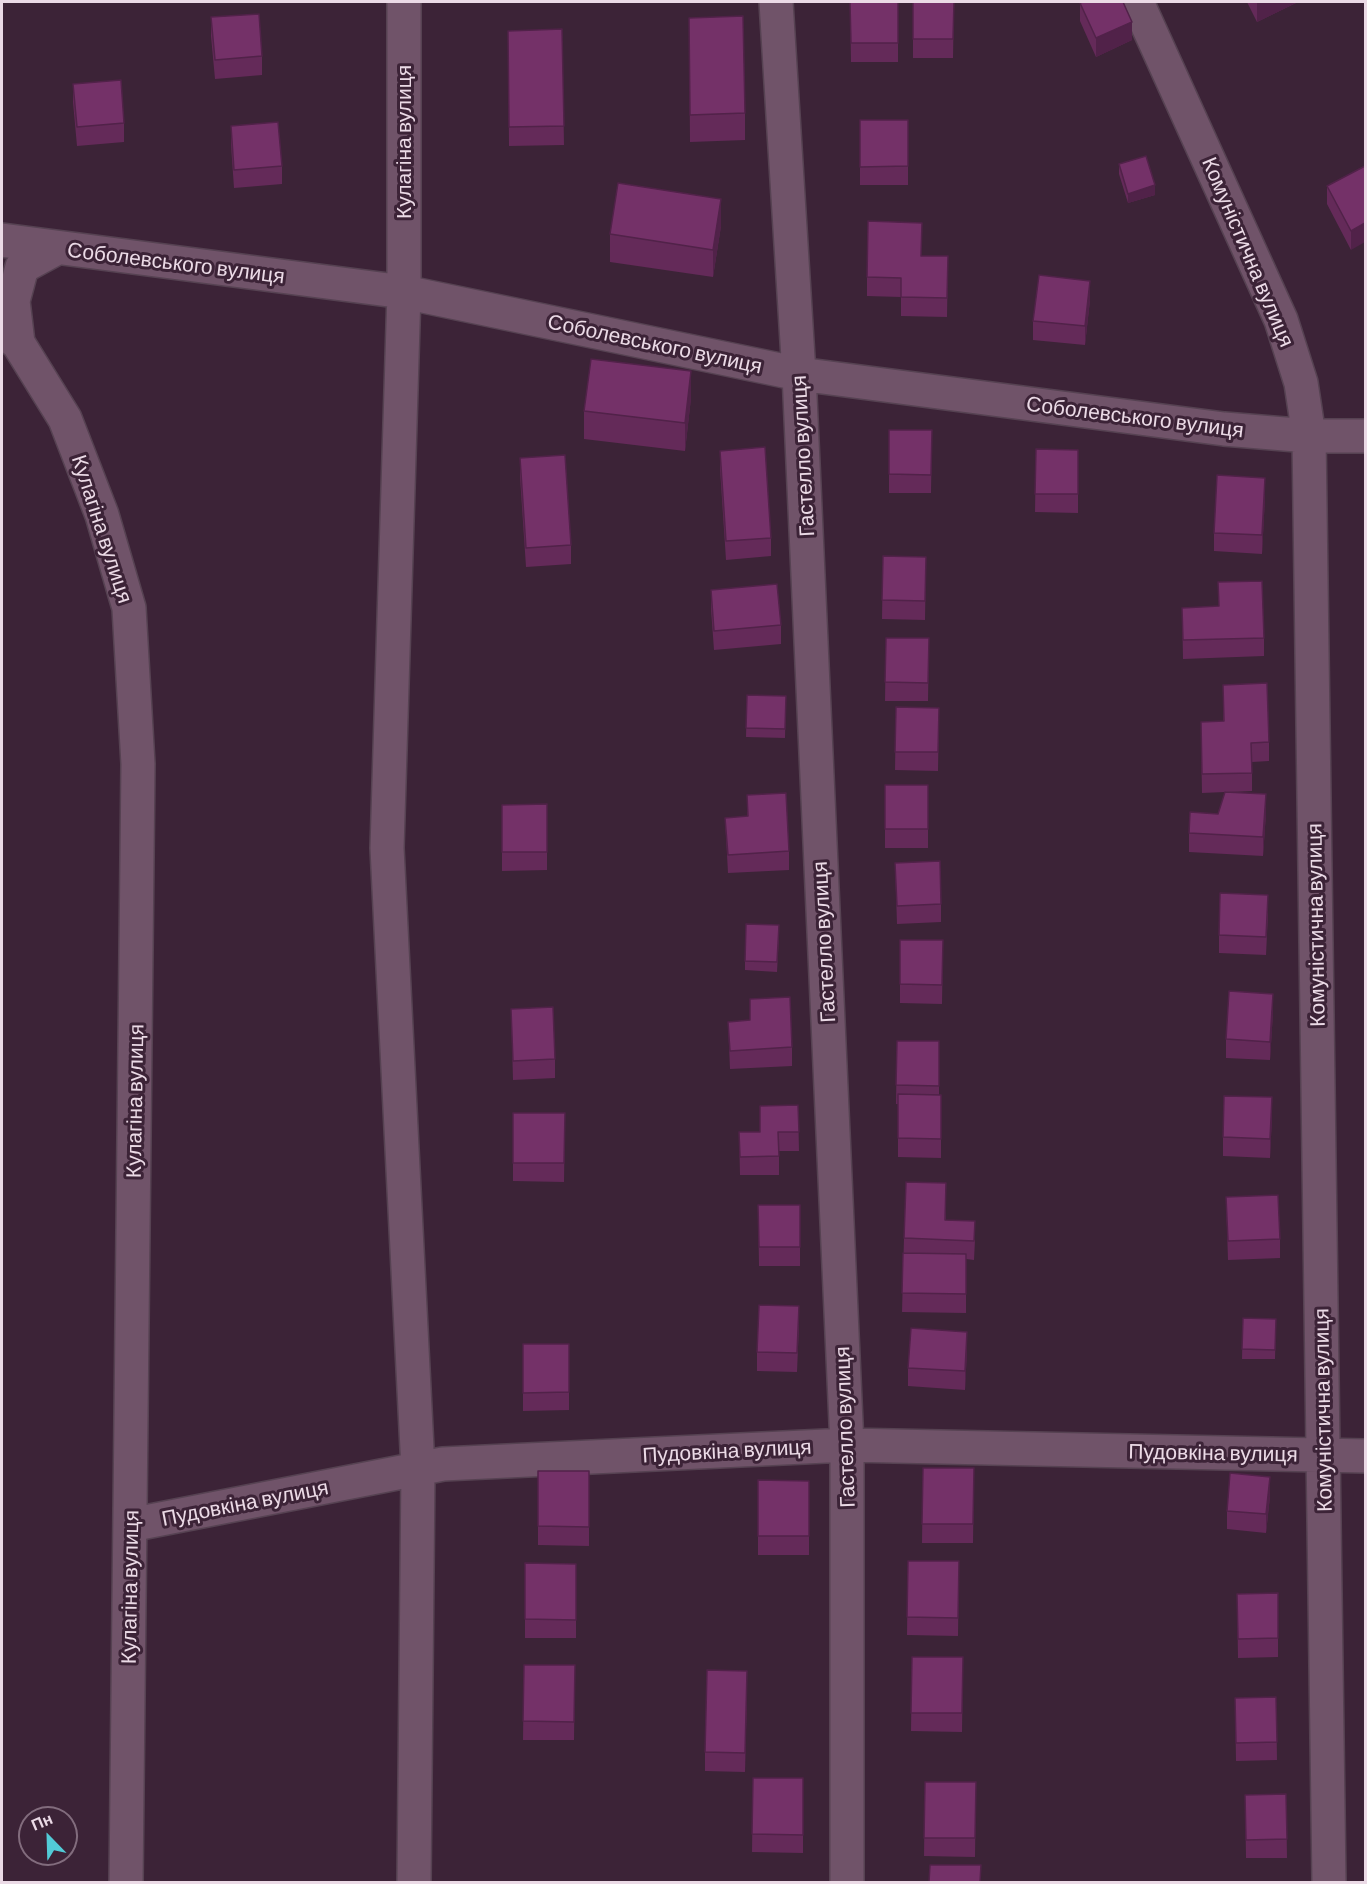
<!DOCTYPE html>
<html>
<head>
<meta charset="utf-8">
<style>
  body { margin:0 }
  #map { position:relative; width:1367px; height:1884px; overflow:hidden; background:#3c2337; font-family:Barlow,sans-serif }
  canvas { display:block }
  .frame { position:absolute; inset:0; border:3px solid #ebdae6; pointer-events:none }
  .north { position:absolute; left:18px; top:1806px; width:60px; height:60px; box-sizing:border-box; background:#3c2337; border:2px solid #826c7d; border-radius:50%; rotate:337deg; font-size:16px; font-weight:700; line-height:24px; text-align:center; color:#ebdae6 }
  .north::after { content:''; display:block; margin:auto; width:21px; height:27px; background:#52cbd7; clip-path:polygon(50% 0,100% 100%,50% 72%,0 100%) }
</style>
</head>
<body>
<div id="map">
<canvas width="1367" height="1884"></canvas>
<div class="frame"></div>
<div class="north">Пн</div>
</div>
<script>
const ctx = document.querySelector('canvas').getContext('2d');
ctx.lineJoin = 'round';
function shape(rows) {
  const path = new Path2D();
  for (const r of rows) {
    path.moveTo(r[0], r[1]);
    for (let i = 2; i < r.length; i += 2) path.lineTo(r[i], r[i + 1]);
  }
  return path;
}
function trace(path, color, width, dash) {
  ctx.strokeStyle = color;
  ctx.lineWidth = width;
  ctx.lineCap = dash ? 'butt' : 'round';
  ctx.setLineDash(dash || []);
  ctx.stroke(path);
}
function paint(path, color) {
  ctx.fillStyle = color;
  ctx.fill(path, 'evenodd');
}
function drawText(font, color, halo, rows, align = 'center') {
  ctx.font = font + ' Barlow,sans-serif';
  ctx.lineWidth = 6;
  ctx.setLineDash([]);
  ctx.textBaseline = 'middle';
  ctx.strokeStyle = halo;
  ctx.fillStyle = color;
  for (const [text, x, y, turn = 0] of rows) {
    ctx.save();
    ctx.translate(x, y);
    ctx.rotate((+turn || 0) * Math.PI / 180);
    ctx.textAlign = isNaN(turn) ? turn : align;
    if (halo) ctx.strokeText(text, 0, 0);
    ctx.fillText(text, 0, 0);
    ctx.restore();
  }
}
const minor = shape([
  [404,2,404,292,387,848,418,1469,414,1882],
  [776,2,799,374,847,1445,847,1882],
  [1137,2,1281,320,1301,383,1309,436,1329,1882],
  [2,240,404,292,799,374,1224,429,1309,436,1366,436],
  [2,331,18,343,65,419,102,515,129,608,138,764,126,1882],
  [18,343,13,301,22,267,57,248],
  [130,1525,443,1464,847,1445,1366,1456]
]);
trace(minor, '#564252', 36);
trace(minor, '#705369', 33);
paint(shape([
  [850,2,898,2,898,62,851,62],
  [913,2,954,2,953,58,913,58],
  [1247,2,1298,2,1257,22],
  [1080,3,1132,40,1096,57,1080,21],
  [211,17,262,56,262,75,215,79,211,36],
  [689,18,745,113,745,140,690,142],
  [562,29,564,145,509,146,508,31],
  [73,84,124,123,124,142,77,146,73,102],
  [860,120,908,120,908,185,860,185],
  [231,126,282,166,282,184,234,188,231,145],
  [1119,164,1155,195,1128,203,1119,174],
  [1365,166,1351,250,1327,204,1327,186],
  [721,226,713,277,610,262,610,234],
  [921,256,948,256,947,317,901,316,901,297,867,296,867,277],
  [1090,300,1085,345,1033,340,1033,321],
  [691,398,685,451,584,439,584,411],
  [889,430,932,430,931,493,889,493],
  [1036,449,1078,450,1078,513,1035,512],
  [720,451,771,538,771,556,726,560,720,469],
  [520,458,571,545,571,564,526,567,520,477],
  [1265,497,1262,554,1214,551,1214,533],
  [883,556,926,557,925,620,882,619],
  [1218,582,1264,638,1264,656,1183,659,1182,608,1219,606],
  [711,590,781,625,781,644,714,650,711,609],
  [886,638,929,638,928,701,885,701],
  [1223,685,1269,742,1269,761,1252,762,1252,791,1231,792,1266,813,1263,856,1189,852,1189,833,1218,814,1225,792,1202,793,1201,740,1201,722,1223,721],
  [747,695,786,696,785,738,746,737],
  [896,707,939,708,938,771,895,770],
  [885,785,928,785,928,848,885,848],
  [747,795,789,851,789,870,728,873,725,818,747,816],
  [547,804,547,870,502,871,502,805],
  [895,863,941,904,941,922,897,924],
  [1268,913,1266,955,1219,953,1219,935],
  [779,934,777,972,745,970,745,961],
  [900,940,943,940,942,1004,900,1003],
  [750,999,792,1047,792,1066,730,1069,728,1022,750,1020],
  [511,1009,555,1059,555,1078,513,1080],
  [1273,1012,1270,1060,1226,1058,1226,1039],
  [897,1041,939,1041,939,1095,941,1095,941,1158,898,1157,898,1104,896,1104],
  [798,1105,799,1151,779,1151,779,1175,740,1175,739,1132,760,1132],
  [513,1113,565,1113,564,1182,513,1181],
  [1272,1116,1270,1158,1223,1156,1223,1137],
  [1226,1197,1280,1239,1280,1258,1228,1260],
  [946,1202,946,1220,975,1240,974,1260,966,1259,966,1313,902,1312,904,1238],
  [758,1205,800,1205,800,1266,759,1266],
  [1243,1318,1276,1319,1275,1359,1242,1359],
  [799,1324,797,1372,757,1371,757,1352],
  [523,1344,569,1344,569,1410,523,1411],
  [967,1350,965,1390,908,1386,908,1368],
  [923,1468,974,1468,973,1543,922,1543],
  [538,1471,589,1471,589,1546,538,1545],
  [758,1480,809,1481,809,1555,758,1555],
  [1270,1496,1266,1533,1227,1529,1227,1511],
  [908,1561,959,1561,958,1636,907,1635],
  [525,1563,576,1564,576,1638,525,1638],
  [1278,1593,1278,1657,1238,1658,1237,1594],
  [912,1657,963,1657,962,1732,911,1731],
  [524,1665,575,1665,574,1740,523,1740],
  [747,1690,745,1772,705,1771,705,1752],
  [1276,1697,1277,1760,1236,1761,1235,1698],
  [753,1778,803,1778,803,1853,752,1852],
  [925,1782,976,1782,975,1857,924,1856],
  [1286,1794,1287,1858,1246,1858,1245,1795]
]), '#642a59');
paint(shape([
  [1260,2,1298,2,1257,22,1257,3],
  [1132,22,1132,40,1096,57,1096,38],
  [1155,185,1155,195,1128,203,1128,194],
  [721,199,721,226,713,277,713,250],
  [1365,223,1365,242,1351,250,1351,231],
  [1090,281,1090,300,1085,345,1085,326],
  [691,371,691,398,685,451,685,423],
  [1265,478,1265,497,1262,554,1262,535],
  [1266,794,1266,813,1263,856,1263,837],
  [1273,994,1273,1012,1270,1060,1270,1042],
  [1272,1097,1272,1116,1270,1158,1270,1139],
  [967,1332,967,1350,965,1390,965,1371],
  [1270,1477,1270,1496,1266,1533,1266,1514],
  [747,1671,747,1690,745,1772,745,1753]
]), '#512249');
const building = shape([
  [850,2,898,2,898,43,851,43,850,2],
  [913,2,954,2,953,39,913,39,913,2],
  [1083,2,1123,2,1132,22,1096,38,1080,3,1083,2],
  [259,14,262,56,215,60,211,17,259,14],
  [743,16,745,113,690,115,689,18,743,16],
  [562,29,564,126,509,127,508,31,562,29],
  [121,80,124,123,77,127,73,84,121,80],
  [860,120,908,120,908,166,860,167,860,120],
  [278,122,282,166,234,170,231,126,278,122],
  [1146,156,1155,185,1128,194,1119,164,1146,156],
  [1365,166,1365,223,1351,231,1327,186,1365,166],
  [618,183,721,199,713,250,610,234,618,183],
  [868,221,922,223,921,256,948,256,947,298,901,297,901,278,867,277,868,221],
  [1039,275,1090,281,1085,326,1033,321,1039,275],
  [591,359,691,371,685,423,584,411,591,359],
  [889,430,932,430,931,475,889,474,889,430],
  [765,447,771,538,726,541,720,451,765,447],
  [1036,449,1078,450,1078,494,1035,494,1036,449],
  [565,455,571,545,526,548,520,458,565,455],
  [1217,475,1265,478,1262,535,1214,533,1217,475],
  [883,556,926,557,925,601,882,600,883,556],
  [1262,581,1264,638,1183,640,1182,608,1219,606,1218,582,1262,581],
  [777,584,781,625,714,631,711,590,777,584],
  [886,638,929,638,928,683,885,682,886,638],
  [1267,683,1269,742,1251,743,1252,773,1202,774,1201,722,1224,721,1223,685,1267,683],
  [747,695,786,696,785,729,746,728,747,695],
  [896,707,939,708,938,752,895,752,896,707],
  [885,785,928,785,928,829,885,829,885,785],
  [1225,792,1266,794,1263,837,1189,833,1190,812,1218,814,1225,792],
  [786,793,789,851,728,855,725,818,748,816,747,795,786,793],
  [547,804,547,852,502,852,502,805,547,804],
  [940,861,941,904,897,906,895,863,940,861],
  [1220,893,1268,895,1266,937,1219,935,1220,893],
  [746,924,779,925,777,962,745,961,746,924],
  [900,940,943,940,942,985,900,984,900,940],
  [1229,991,1273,994,1270,1042,1226,1039,1229,991],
  [790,997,792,1047,730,1051,728,1022,750,1020,750,999,790,997],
  [553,1007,555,1059,513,1061,511,1009,553,1007],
  [897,1041,939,1041,939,1086,896,1085,897,1041],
  [898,1094,941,1095,941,1139,898,1138,898,1094],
  [1224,1096,1272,1097,1270,1139,1223,1137,1224,1096],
  [798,1105,799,1132,778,1132,779,1156,740,1157,739,1132,760,1132,760,1106,798,1105],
  [513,1113,565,1113,564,1163,513,1163,513,1113],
  [906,1182,946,1183,945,1220,975,1221,974,1241,904,1238,906,1182],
  [1278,1195,1280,1239,1228,1241,1226,1197,1278,1195],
  [758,1205,800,1205,800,1247,759,1247,758,1205],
  [903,1253,966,1254,966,1294,902,1293,903,1253],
  [759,1305,799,1306,797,1353,757,1352,759,1305],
  [1243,1318,1276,1319,1275,1350,1242,1349,1243,1318],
  [911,1328,967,1332,965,1371,908,1368,911,1328],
  [523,1344,569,1344,569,1392,523,1393,523,1344],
  [923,1468,974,1468,973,1524,922,1524,923,1468],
  [538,1471,589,1471,589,1527,538,1526,538,1471],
  [1230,1473,1270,1477,1266,1514,1227,1511,1230,1473],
  [758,1480,809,1481,809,1536,758,1536,758,1480],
  [908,1561,959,1561,958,1618,907,1617,908,1561],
  [525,1563,576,1564,576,1620,525,1619,525,1563],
  [1278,1593,1278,1638,1238,1639,1237,1594,1278,1593],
  [912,1657,963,1657,962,1713,911,1713,912,1657],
  [524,1665,575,1665,574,1722,523,1721,524,1665],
  [707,1670,747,1671,745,1753,705,1752,707,1670],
  [1276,1697,1277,1742,1236,1743,1235,1698,1276,1697],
  [753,1778,803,1778,803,1835,752,1834,753,1778],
  [925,1782,976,1782,975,1838,924,1838,925,1782],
  [1286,1794,1287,1839,1246,1840,1245,1795,1286,1794],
  [930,1865,981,1865,980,1882,929,1882,930,1865]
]);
paint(building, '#743168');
trace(building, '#512249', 1.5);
drawText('21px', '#ebdae6', '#3c2337', [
  ["Кулагіна вулиця",404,142,-90],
  ["Комуністична вулиця",1248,252,67],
  ["Соболевського вулиця",176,263,7],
  ["Соболевського вулиця",655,344,12],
  ["Соболевського вулиця",1135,417,7],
  ["Гастелло вулиця",803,456,-93],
  ["Кулагіна вулиця",102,529,72],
  ["Комуністична вулиця",1316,925,-91],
  ["Гастелло вулиця",824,942,-93],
  ["Кулагіна вулиця",135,1101,-89],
  ["Комуністична вулиця",1323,1410,-91],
  ["Гастелло вулиця",845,1427,-92],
  ["Пудовкіна вулиця",727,1451,-3],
  ["Пудовкіна вулиця",1213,1453,1],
  ["Пудовкіна вулиця",245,1503,-11],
  ["Кулагіна вулиця",130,1587,-89]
]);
</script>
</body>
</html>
